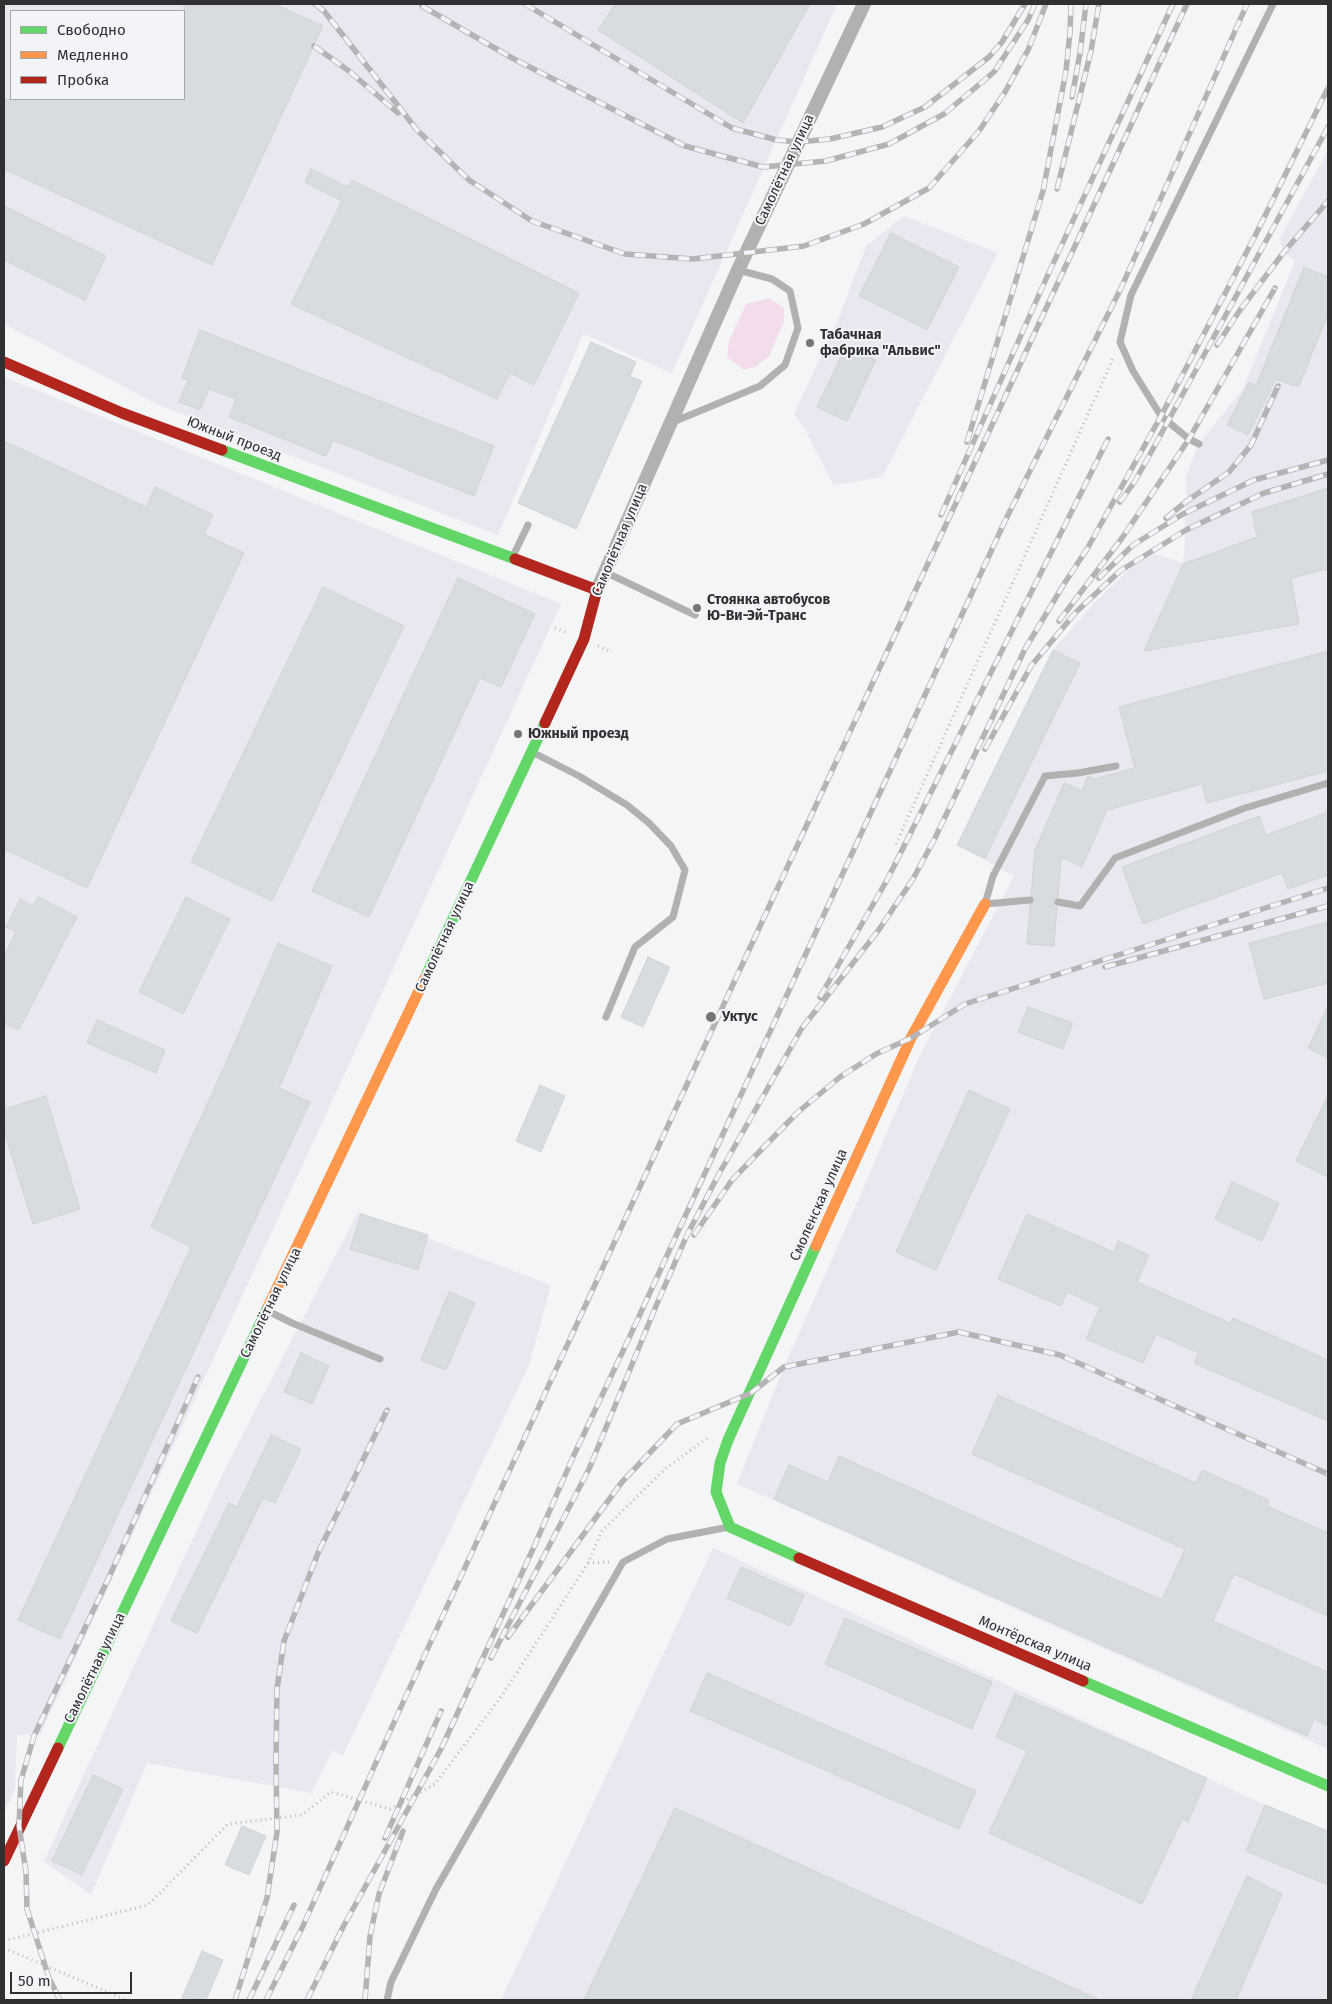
<!DOCTYPE html>
<html>
<head>
<meta charset="utf-8">
<style>
  body { margin:0 }
  #map { position:relative; width:1332px; height:2004px; overflow:hidden; background:#f4f5f7; font-family:"Fira Sans",sans-serif }
  canvas { display:block }
  .frame { position:absolute; inset:0; border:5px solid #303032; pointer-events:none }
  .legend { position:absolute; left:10px; top:10px; width:175px; height:90px; box-sizing:border-box; background:#f3f4f8; border:1px solid #a5a6a9; margin:0; padding:6px 9px; list-style:none; font-size:15px; color:#303032 }
  .legend li { display:flex; align-items:center; gap:10px; height:25px }
  .legend b { width:25px; border:1px solid #a5a6a9 }
  .scale { position:absolute; left:10px; top:1972px; width:122px; height:22px; box-sizing:border-box; border:2px solid #303032; border-top:0; padding-left:6px; font-size:15px; line-height:18px; white-space:nowrap; color:#303032; -webkit-text-stroke:4px #f3f4f8; paint-order:stroke }
</style>
</head>
<body>
<div id="map">
<canvas width="1332" height="2004"></canvas>
<div class="frame"></div>
<ul class="legend">
<li><b style="height:6px;background:#63d668"></b>Свободно</li>
<li><b style="height:6px;background:#ff974d"></b>Медленно</li>
<li><b style="height:6px;background:#b3261e"></b>Пробка</li>
</ul>
<div class="scale">50 m</div>
</div>
<script>
const ctx = document.querySelector('canvas').getContext('2d');
ctx.lineJoin = 'round';
function paint(path, color) {
  ctx.fillStyle = color;
  ctx.fill(path, 'evenodd');
}
function shape(rows) {
  const path = new Path2D();
  for (const r of rows) {
    path.moveTo(r[0], r[1]);
    for (let i = 2; i < r.length; i += 2) path.lineTo(r[i], r[i + 1]);
  }
  return path;
}
function trace(path, color, width, dash) {
  ctx.strokeStyle = color;
  ctx.lineWidth = width;
  ctx.lineCap = dash ? 'butt' : 'round';
  ctx.setLineDash(dash || []);
  ctx.stroke(path);
}
function drawText(font, color, halo, rows, align = 'center') {
  ctx.font = font + ' "Fira Sans",sans-serif';
  ctx.lineWidth = 4;
  ctx.setLineDash([]);
  ctx.textBaseline = 'middle';
  ctx.strokeStyle = halo;
  ctx.fillStyle = color;
  for (const [text, x, y, turn = 0] of rows) {
    ctx.save();
    ctx.translate(x, y);
    ctx.rotate((+turn || 0) * Math.PI / 180);
    ctx.textAlign = isNaN(turn) ? turn : align;
    if (halo) ctx.strokeText(text, 0, 0);
    ctx.fillText(text, 0, 0);
    ctx.restore();
  }
}
paint(shape([
  [4,4,837,4,672,373,583,334,498,535,159,405,4,324],
  [11,11,184,11,184,99,11,99],
  [1328,150,1328,1749,737,1484,784,1367,863,1189,919,1057,1014,876,957,845,1053,650,1095,602,1132,567,1155,554,1183,563,1186,530,1184,514,1187,501,1186,476,1199,444,1243,389,1295,261,1284,252,1279,240],
  [904,216,998,253,882,477,834,485,804,428,794,414,840,315,866,246],
  [4,377,561,604,40,1735,17,1735,15,1789,4,1813],
  [358,1212,551,1285,529,1365,343,1755,332,1751,311,1793,147,1763,91,1895,44,1861,225,1469],
  [713,1548,1265,1805,1328,1831,1328,2000,501,2000]
]), '#e7e8f0');
paint(shape([
  [769,298,784,308,784,322,769,356,755,367,744,370,727,357,729,341,746,304]
]), '#f3dceb');
const building = shape([
  [184,4,274,4,323,26,212,265,4,169,4,99,184,99,184,4],
  [615,4,810,4,743,123,598,30,615,4],
  [311,169,348,187,352,180,579,293,534,385,510,373,497,399,291,304,342,201,305,182,311,169],
  [4,206,106,256,85,300,4,260,4,206],
  [891,233,959,267,927,330,859,296,891,233],
  [1304,267,1328,277,1328,314,1299,386,1294,386,1276,379,1248,435,1227,425,1249,382,1256,386,1304,267],
  [200,330,494,446,474,496,333,440,326,456,229,417,236,399,209,389,200,410,179,402,188,380,182,378,200,330],
  [591,342,636,362,630,376,642,381,576,529,518,503,591,342],
  [846,346,876,360,847,421,817,407,846,346],
  [4,441,146,507,155,487,213,515,204,534,244,553,87,888,4,849,4,441],
  [1328,488,1328,569,1291,578,1299,624,1144,651,1183,564,1257,537,1252,512,1328,488],
  [458,578,535,614,501,687,480,678,369,917,312,891,458,578],
  [323,587,404,626,272,901,191,862,323,587],
  [1053,650,1080,663,985,858,957,845,1053,650],
  [1328,651,1328,771,1207,803,1202,784,1107,810,1082,867,1061,857,1058,897,1053,902,1057,907,1054,946,1027,944,1030,905,1033,904,1035,900,1031,895,1035,850,1064,783,1082,791,1088,776,1094,779,1135,768,1119,707,1328,651],
  [1328,812,1328,875,1288,889,1282,873,1143,924,1122,867,1259,816,1266,835,1328,812],
  [38,897,77,917,19,1030,4,1023,4,956,16,932,6,927,20,899,33,906,38,897],
  [186,897,230,919,183,1014,139,992,186,897],
  [1328,922,1328,983,1264,999,1249,943,1328,922],
  [278,943,332,966,279,1088,310,1102,60,1639,18,1620,191,1247,151,1227,225,1065,278,943],
  [648,957,670,967,643,1027,621,1017,648,957],
  [1328,1006,1328,1058,1308,1048,1328,1006],
  [1028,1007,1073,1023,1063,1049,1018,1032,1028,1007],
  [97,1020,165,1050,156,1073,87,1043,97,1020],
  [540,1085,565,1096,541,1152,516,1141,540,1085],
  [969,1090,1010,1109,936,1270,896,1252,969,1090],
  [1328,1095,1328,1177,1296,1161,1328,1095],
  [46,1096,80,1209,33,1224,4,1131,4,1109,46,1096],
  [1232,1182,1279,1203,1262,1241,1215,1219,1232,1182],
  [361,1214,428,1235,418,1270,350,1249,361,1214],
  [1027,1214,1114,1252,1118,1241,1149,1255,1137,1282,1230,1323,1233,1318,1328,1360,1328,1421,1194,1363,1199,1353,1156,1334,1143,1363,1086,1339,1100,1307,1067,1292,1061,1306,998,1279,1027,1214],
  [449,1292,475,1303,446,1370,421,1360,449,1292],
  [301,1353,329,1366,312,1404,284,1392,301,1353],
  [998,1395,1196,1483,1202,1470,1269,1500,1267,1506,1328,1533,1328,1616,1234,1574,1213,1621,1328,1672,1328,1726,1314,1719,1307,1736,774,1499,789,1465,828,1482,839,1456,1162,1600,1185,1549,972,1454,998,1395],
  [271,1435,301,1449,275,1503,263,1498,197,1633,171,1621,229,1503,237,1507,271,1435],
  [741,1567,804,1595,790,1626,727,1598,741,1567],
  [845,1618,992,1682,972,1729,825,1664,845,1618],
  [707,1673,976,1791,959,1829,690,1711,707,1673],
  [1015,1694,1207,1778,1188,1822,1182,1819,1142,1904,989,1833,1027,1751,996,1737,1015,1694],
  [93,1775,123,1789,82,1875,52,1861,93,1775],
  [1265,1805,1328,1831,1328,1885,1246,1851,1265,1805],
  [675,1808,1100,2000,584,2000,675,1808],
  [242,1826,266,1836,249,1875,225,1865,242,1826],
  [1247,1876,1282,1894,1236,2000,1191,2000,1247,1876],
  [202,1951,223,1960,206,2000,181,2000,202,1951]
]);
paint(building, '#d7dce0');
trace(building, '#d3d3d5', 1);
trace(shape([
  [555,628,568,633],
  [598,646,612,652],
  [896,844,1114,356],
  [588,1563,610,1562],
  [4,1941,148,1905,228,1824,302,1815,331,1792,390,1809,435,1784,501,1697,588,1563,602,1531,665,1469,710,1436],
  [4,1948,126,2000]
]), '#b9babb', 3, [1, 4]);
trace(shape([
  [673,422,760,386,785,365,798,328,790,291,772,279,738,270],
  [1199,444,1189,439,1161,416,1133,371,1120,342,1131,295,1273,4],
  [513,556,528,525],
  [605,572,695,615],
  [534,753,579,776,627,805,649,823,671,846,685,870,673,917,635,947,606,1017],
  [1030,900,985,904,993,876,1045,776,1078,773,1116,766],
  [1058,902,1080,906,1115,858,1245,808,1328,783],
  [268,1311,292,1323,380,1359],
  [387,2000,391,1982,436,1889,623,1562,667,1539,729,1527]
]), '#b2b1b2', 7);
trace(shape([
  [597,590,738,270,864,4]
]), '#b2b1b2', 14);
trace(shape([
  [222,450,515,559],
  [425,978,545,723],
  [799,1558,730,1527,716,1492,720,1463,728,1440,816,1246],
  [1083,1681,1328,1786],
  [58,1748,268,1307]
]), '#63d668', 11);
trace(shape([
  [816,1246,911,1038,985,904],
  [268,1307,425,978]
]), '#ff974d', 11);
trace(shape([
  [4,362,122,413,222,450],
  [515,559,597,590,584,639,545,723],
  [799,1558,1083,1681],
  [4,1861,58,1748]
]), '#b3261e', 11);
const rail = shape([
  [315,4,324,11,417,130,469,180,532,221,625,254,693,259,804,246,864,224,929,188,979,131,1005,92,1028,50,1046,4],
  [525,4,732,128,777,140,798,142,830,139,882,127,925,107,989,57,1002,42,1025,4],
  [422,6,512,58,685,146,763,167,826,161,889,144,944,114,994,72,1028,20,1035,4],
  [314,46,349,71,398,113],
  [1072,97,1080,53,1086,4],
  [1057,189,1091,51,1099,4],
  [1217,345,1240,310,1284,252,1328,201],
  [967,442,1043,191,1066,71,1070,32,1071,4],
  [1120,502,1135,481,1154,447,1328,127],
  [941,515,1046,279,1173,4],
  [1166,518,1187,501,1229,472,1251,445,1278,386],
  [1099,578,1133,545,1183,514,1254,480,1328,460],
  [1059,621,1122,538,1189,439,1275,288],
  [985,749,1031,666,1076,612,1120,571,1186,530,1264,493,1328,474],
  [1105,967,1328,906],
  [820,997,887,880,1108,439],
  [694,1235,732,1180,798,1112,840,1077,876,1054,911,1038,965,1004,1328,888],
  [508,1637,622,1482,677,1424,751,1393,784,1367,959,1332,1060,1355,1328,1474],
  [491,1658,589,1469,656,1306,687,1235,720,1172,802,1028,878,931,913,879,935,838,1025,649,1064,584,1087,549,1161,416,1255,236,1328,88],
  [385,1838,441,1711],
  [60,2000,49,1978,27,1909,26,1872,19,1826,21,1780,34,1736,110,1575,198,1377],
  [235,2000,267,1898,277,1832,276,1762,277,1689,284,1641,318,1553,387,1410],
  [249,2000,294,1905],
  [266,2000,302,1928,400,1709,717,1019,1187,4],
  [307,2000,343,1927,441,1749,533,1549,573,1457,630,1336,1005,521,1122,286,1247,4],
  [365,2000,370,1936,379,1894,403,1831]
]);
trace(rail, '#b4b4b6', 5.5);
trace(rail, '#f3f4f8', 4, [11]);
for (const [x, y, r, color] of [
  [810,343,5,"#757577"],
  [697,608,5,"#757577"],
  [518,734,5,"#757577"],
  [711,1017,6,"#757577"]
]) {
  const dot = new Path2D();
  dot.arc(x, y, r, 0, 2 * Math.PI);
  ctx.fillStyle = color;
  ctx.fill(dot);
  trace(dot, '#f3f4f8', 2);
}
drawText('14px', '#303032', '#f3f4f8', [
  ["Самолётная улица",785,170,-65],
  ["Южный проезд",234,439,21],
  ["Самолётная улица",620,540,-67],
  ["Самолётная улица",445,937,-65],
  ["Смоленская улица",819,1205,-66],
  ["Самолётная улица",271,1303,-64],
  ["Монтёрская улица",1035,1644,23],
  ["Самолётная улица",95,1668,-64]
]);
drawText('bold 14px', '#303032', '#f3f4f8', [
  ["Табачная",820,335],
  ["фабрика \"Альвис\"",820,351],
  ["Стоянка автобусов",707,600],
  ["Ю-Ви-Эй-Транс",707,616],
  ["Южный проезд",528,734],
  ["Уктус",722,1017]
], 'left');
</script>
</body>
</html>
